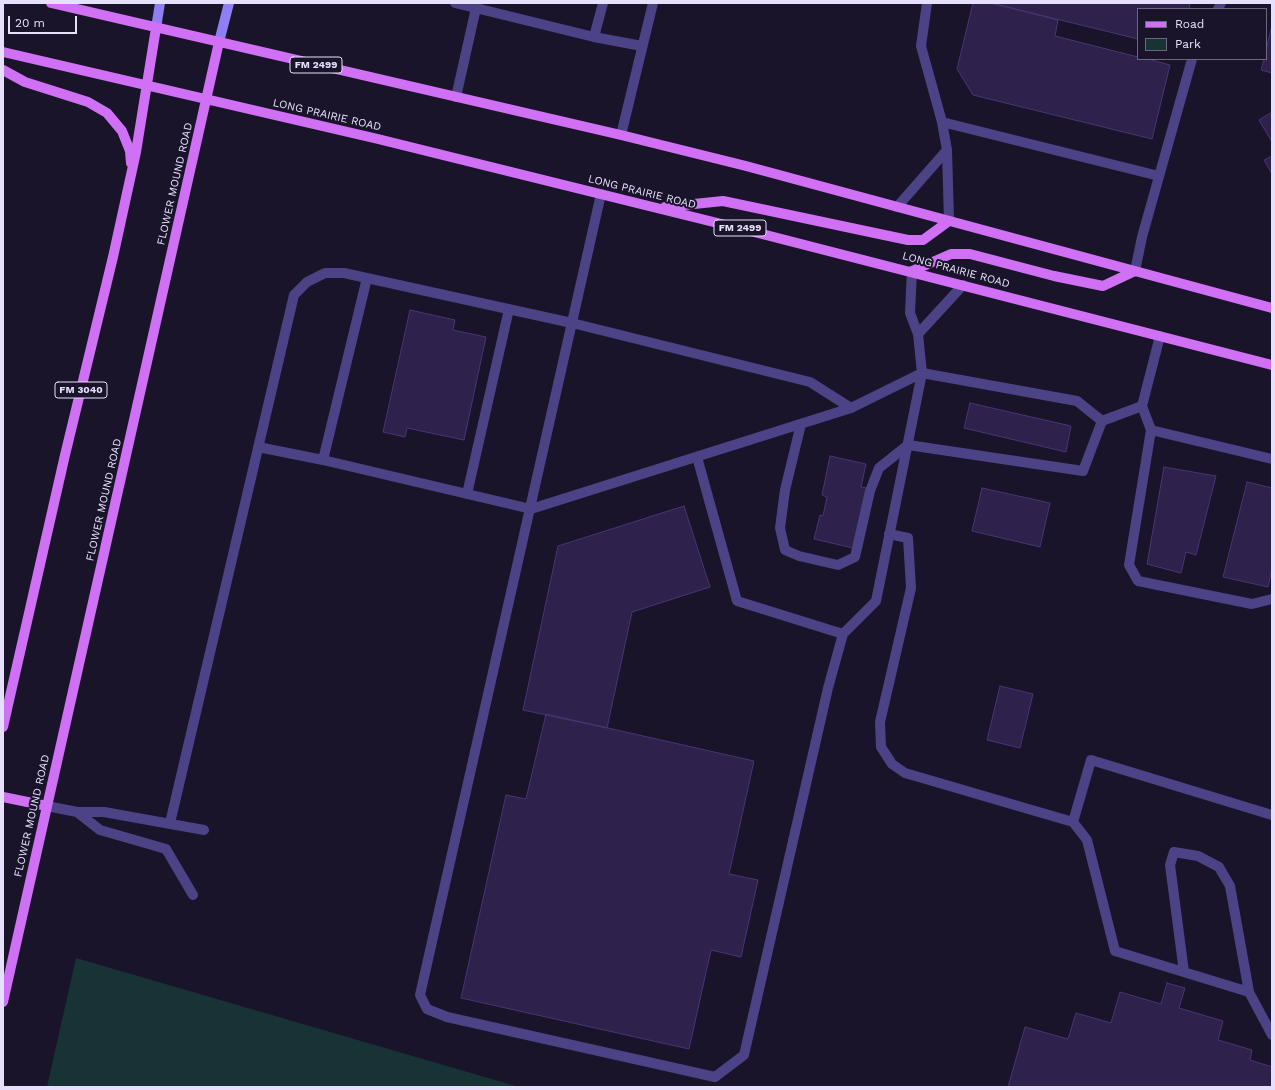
<!DOCTYPE html>
<html>
<head>
<meta charset="utf-8">
<style>
  body { margin:0 }
  #map { position:relative; width:1275px; height:1090px; overflow:hidden; background:#1a142b; font-family:"Work Sans",sans-serif }
  canvas { display:block }
  .frame { position:absolute; inset:0; border:4px solid #e7e0fd; pointer-events:none }
  .legend { position:absolute; left:1137px; top:8px; width:130px; height:52px; box-sizing:border-box; background:#1a142b; border:1px solid #6c667f; margin:0; padding:5px 7px; list-style:none; font-size:12px; color:#e7e0fd }
  .legend li { display:flex; align-items:center; gap:8px; height:20px }
  .legend b { width:20px; border:1px solid #6c667f }
  .scale { position:absolute; left:8px; top:16px; width:69px; height:18px; box-sizing:border-box; border:2px solid #e7e0fd; border-top:0; padding-left:5px; font-size:12px; line-height:14px; white-space:nowrap; color:#e7e0fd; -webkit-text-stroke:3px #1a142b; paint-order:stroke }
</style>
</head>
<body>
<div id="map">
<canvas width="1275" height="1090"></canvas>
<div class="frame"></div>
<ul class="legend">
<li><b style="height:5px;background:#d070f4"></b>Road</li>
<li><b style="height:11px;background:#173335"></b>Park</li>
</ul>
<div class="scale">20 m</div>
</div>
<script>
const ctx = document.querySelector('canvas').getContext('2d');
ctx.lineJoin = 'round';
function paint(path, color) {
  ctx.fillStyle = color;
  ctx.fill(path, 'evenodd');
}
function shape(rows) {
  const path = new Path2D();
  for (const r of rows) {
    path.moveTo(r[0], r[1]);
    for (let i = 2; i < r.length; i += 2) path.lineTo(r[i], r[i + 1]);
  }
  return path;
}
function trace(path, color, width, dash) {
  ctx.strokeStyle = color;
  ctx.lineWidth = width;
  ctx.lineCap = dash ? 'butt' : 'round';
  ctx.setLineDash(dash || []);
  ctx.stroke(path);
}
function drawText(font, color, halo, rows, align = 'center') {
  ctx.font = font + ' "Work Sans",sans-serif';
  ctx.lineWidth = 4;
  ctx.setLineDash([]);
  ctx.textBaseline = 'middle';
  ctx.strokeStyle = halo;
  ctx.fillStyle = color;
  for (const [text, x, y, turn = 0] of rows) {
    ctx.save();
    ctx.translate(x, y);
    ctx.rotate((+turn || 0) * Math.PI / 180);
    ctx.textAlign = isNaN(turn) ? turn : align;
    if (halo) ctx.strokeText(text, 0, 0);
    ctx.fillText(text, 0, 0);
    ctx.restore();
  }
}
paint(shape([
  [76,958,519,1087,47,1087]
]), '#173335');
const building = shape([
  [973,3,991,3,1058,20,1055,36,1138,57,1138,59,1148,59,1170,65,1152,139,973,95,957,69,973,3],
  [991,3,1190,3,1189,9,1138,9,1138,39,991,3],
  [1272,25,1272,73,1261,70,1264,59,1266,59,1266,50,1272,25],
  [1272,112,1272,142,1259,120,1272,112],
  [1272,156,1272,174,1264,160,1272,156],
  [410,310,455,320,453,330,486,337,464,440,407,428,405,437,383,432,410,310],
  [970,403,1071,426,1066,452,964,428,970,403],
  [830,456,866,464,861,487,867,488,853,548,814,539,820,515,823,516,827,497,822,495,830,456],
  [1164,467,1216,476,1196,555,1186,552,1181,573,1147,564,1164,467],
  [1247,482,1272,488,1272,569,1268,587,1223,577,1247,482],
  [982,488,1050,503,1040,547,972,531,982,488],
  [684,506,710,587,632,612,607,728,523,710,558,546,684,506],
  [1000,686,1033,694,1020,748,987,740,1000,686],
  [546,714,754,761,729,874,758,880,741,957,711,950,689,1049,461,998,506,795,526,799,546,714],
  [1167,983,1185,988,1179,1008,1223,1021,1218,1040,1252,1050,1250,1060,1272,1067,1272,1087,1008,1087,1025,1027,1068,1039,1076,1013,1111,1023,1120,992,1161,1004,1167,983]
]);
paint(building, '#2e214b');
trace(building, '#483575', 1);
trace(shape([
  [455,3,594,37,642,46],
  [927,3,921,46,942,122,947,150,949,221],
  [1218,9,1221,3],
  [594,37,603,3],
  [456,97,476,8],
  [942,122,1159,176],
  [621,135,653,3],
  [601,194,420,995,427,1009,447,1017,715,1077,744,1055,828,688,843,634,876,601,922,373,918,334,910,313,912,271],
  [897,207,947,150],
  [1135,271,1142,237,1192,59],
  [918,334,963,285],
  [1160,336,1142,406,1151,430,1129,565,1138,581,1252,604,1272,599],
  [801,424,785,490,780,528,785,550,799,556,838,565,855,557,870,491,879,468,908,445,1083,471,1102,421,1142,406],
  [1151,430,1272,459],
  [258,447,323,460,531,509,851,408,922,373,1077,401,1102,421],
  [697,457,737,601,843,634],
  [323,460,367,278],
  [467,494,509,309],
  [889,534,908,538,911,588,880,722,881,747,892,764,905,773,1073,822,1091,760,1272,815],
  [47,806,77,812,104,812,204,830],
  [77,812,100,830,166,849,193,895],
  [1073,822,1087,840,1115,951,1249,992,1272,1035],
  [170,823,294,295,307,282,325,273,344,273,572,323,810,382,851,408],
  [1184,972,1170,865,1174,852,1198,856,1219,867,1230,886,1249,992]
]), '#4c4386', 10);
trace(shape([
  [156,28,160,3],
  [219,42,229,3]
]), '#8e7ff5', 10);
trace(shape([
  [51,3,621,135,746,166,1272,308],
  [3,52,378,139,766,235,1272,365],
  [3,70,25,82,88,102,107,113,122,131,130,151,131,163],
  [665,207,723,201,908,240,923,240,949,221],
  [912,271,951,254,970,254,1054,276,1103,286,1135,271],
  [3,727,65,455,113,257,136,152,156,28],
  [3,797,47,806],
  [3,1002,219,42]
]), '#d070f4', 10);
for (const [x, y, w] of [
  [316,65,52],
  [740,228,52],
  [81,390,52]
]) {
  const box = new Path2D();
  box.roundRect(x - w / 2, y - 8, w, 16, 3);
  ctx.fillStyle = '#1a142b';
  ctx.fill(box);
  trace(box, '#e7e0fd', 1);
}
drawText('bold 10px', '#e7e0fd', null, [
  ["FM 2499",316,65],
  ["FM 2499",740,228],
  ["FM 3040",81,390]
]);
drawText('11px', '#e7e0fd', '#1a142b', [
  ["LONG PRAIRIE ROAD",327,115,13],
  ["FLOWER MOUND ROAD",175,184,-77],
  ["LONG PRAIRIE ROAD",642,192,14],
  ["LONG PRAIRIE ROAD",956,270,15],
  ["FLOWER MOUND ROAD",104,500,-77],
  ["FLOWER MOUND ROAD",32,816,-77]
]);
</script>
</body>
</html>
